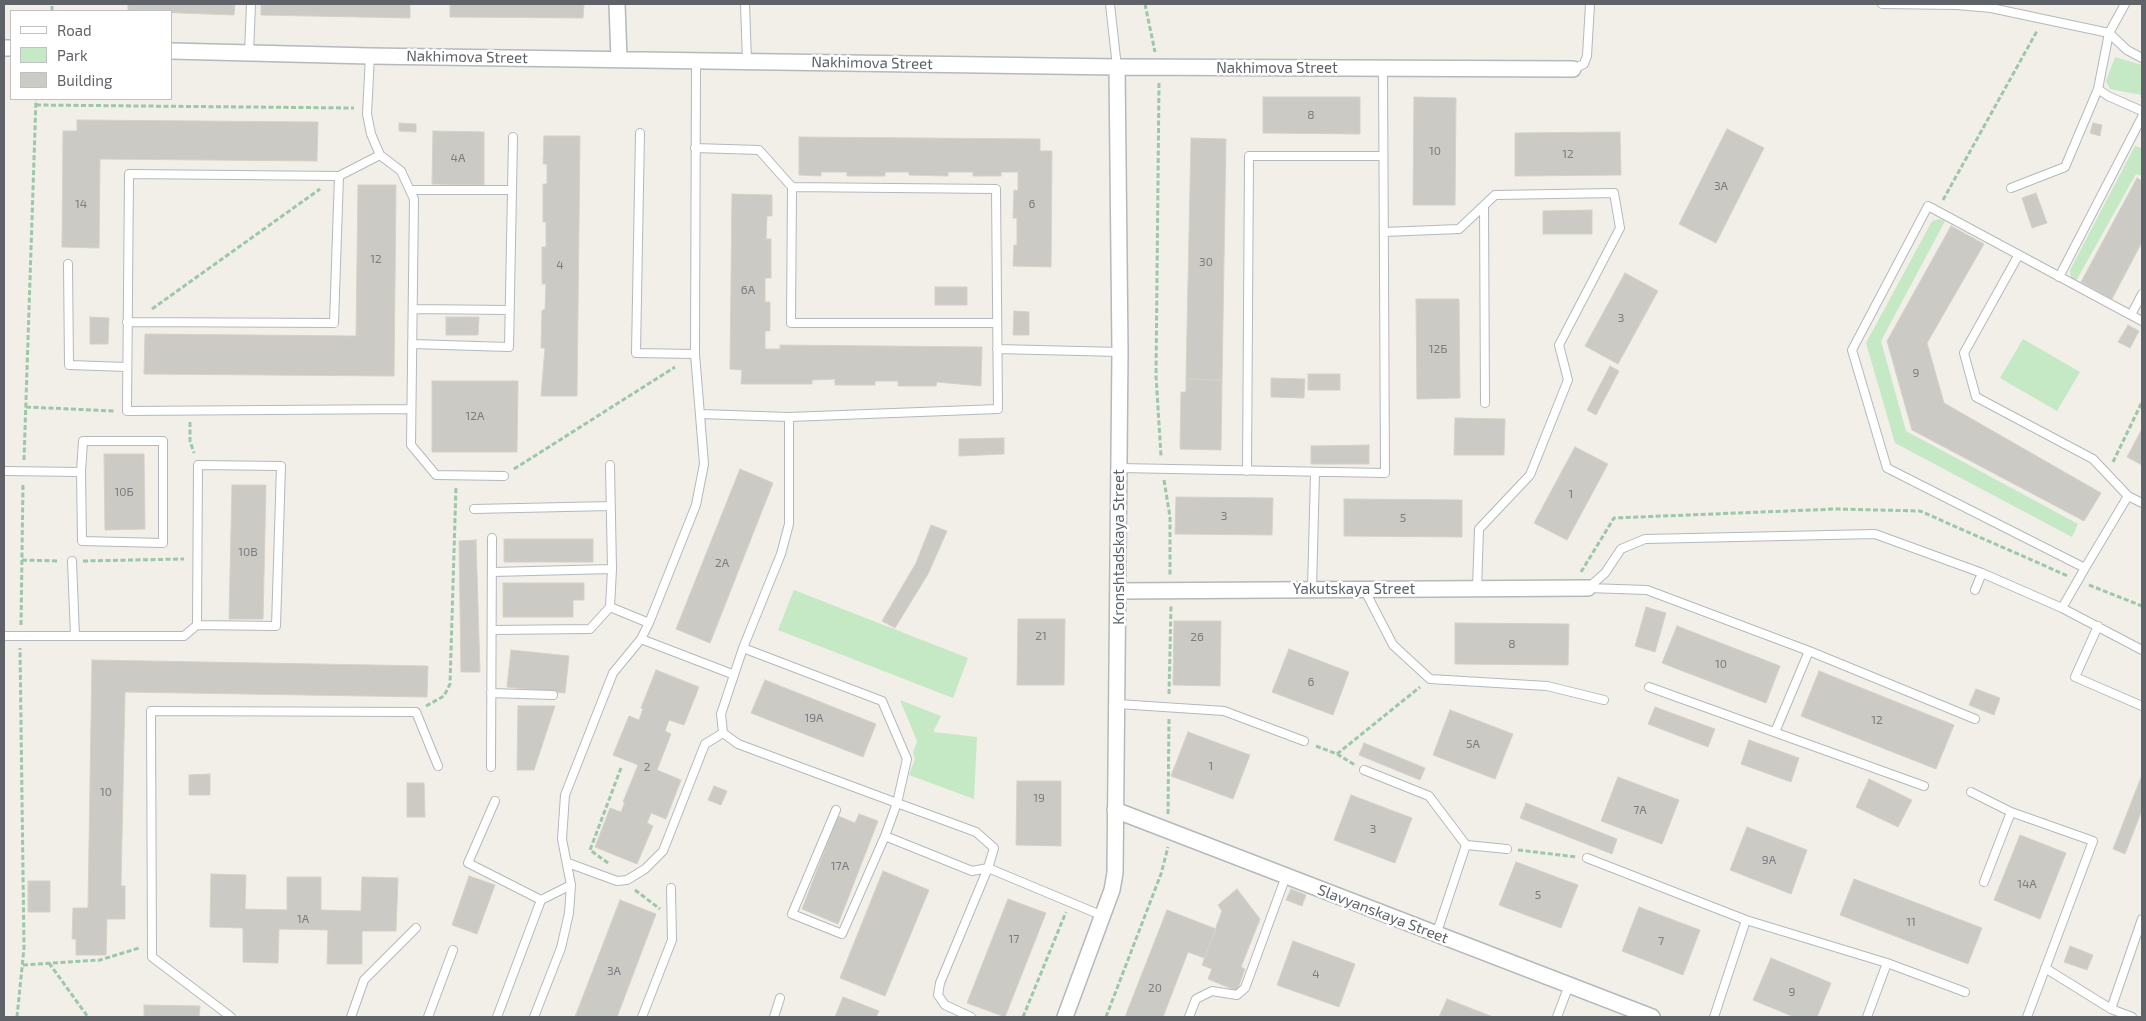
<!DOCTYPE html>
<html>
<head>
<meta charset="utf-8">
<style>
  body { margin:0 }
  #map { position:relative; width:2146px; height:1021px; overflow:hidden; background:#f1efe8; font-family:"Exo 2",sans-serif }
  canvas { display:block }
  .frame { position:absolute; inset:0; border:5px solid #5f6368; pointer-events:none }
  .legend { position:absolute; left:10px; top:10px; width:162px; height:90px; box-sizing:border-box; background:#fff; border:1px solid #bfc1c3; margin:0; padding:6px 9px; list-style:none; font-size:15px; color:#5f6368 }
  .legend li { display:flex; align-items:center; gap:10px; height:25px }
  .legend b { width:25px; border:1px solid #bfc1c3 }
</style>
</head>
<body>
<div id="map">
<canvas width="2146" height="1021"></canvas>
<div class="frame"></div>
<ul class="legend">
<li><b style="height:6px;background:#fff"></b>Road</li>
<li><b style="height:14px;background:#c5e8c5"></b>Park</li>
<li><b style="height:14px;background:#cccac5"></b>Building</li>
</ul>
</div>
<script>
const ctx = document.querySelector('canvas').getContext('2d');
ctx.lineJoin = 'round';
function paint(path, color) {
  ctx.fillStyle = color;
  ctx.fill(path, 'evenodd');
}
function shape(rows) {
  const path = new Path2D();
  for (const r of rows) {
    path.moveTo(r[0], r[1]);
    for (let i = 2; i < r.length; i += 2) path.lineTo(r[i], r[i + 1]);
  }
  return path;
}
function trace(path, color, width, dash) {
  ctx.strokeStyle = color;
  ctx.lineWidth = width;
  ctx.lineCap = dash ? 'butt' : 'round';
  ctx.setLineDash(dash || []);
  ctx.stroke(path);
}
function drawText(font, color, halo, rows, align = 'center') {
  ctx.font = font + ' "Exo 2",sans-serif';
  ctx.lineWidth = 5;
  ctx.setLineDash([]);
  ctx.textBaseline = 'middle';
  ctx.strokeStyle = halo;
  ctx.fillStyle = color;
  for (const [text, x, y, turn = 0] of rows) {
    ctx.save();
    ctx.translate(x, y);
    ctx.rotate((+turn || 0) * Math.PI / 180);
    ctx.textAlign = isNaN(turn) ? turn : align;
    if (halo) ctx.strokeText(text, 0, 0);
    ctx.fillText(text, 0, 0);
    ctx.restore();
  }
}
paint(shape([
  [2115,57,2142,65,2142,95,2110,89,2106,81],
  [2135,146,2142,148,2142,176,2136,174,2076,281,2071,278,2070,270],
  [1940,219,1945,221,1881,341,1906,431,2078,524,2072,537,1895,443,1866,343,1932,221],
  [2023,339,2080,372,2057,411,2000,378],
  [794,590,968,658,953,698,778,630],
  [900,700,941,716,933,732,977,737,974,799,909,775,915,759,913,753,917,741]
]), '#c5e8c5');
const building = shape([
  [128,4,235,4,234,15,128,11,128,4],
  [261,4,410,4,410,18,261,15,261,4],
  [450,4,584,4,583,18,450,17,450,4],
  [1263,97,1360,97,1360,134,1263,133,1263,97],
  [1414,97,1456,98,1455,205,1413,205,1414,97],
  [77,120,318,122,317,161,100,159,99,248,62,247,63,131,77,131,77,120],
  [399,123,416,124,416,132,399,131,399,123],
  [2093,123,2102,125,2100,136,2090,133,2093,123],
  [1727,129,1764,148,1716,243,1679,224,1727,129],
  [433,131,484,132,484,185,432,184,433,131],
  [1620,132,1621,175,1515,176,1515,133,1620,132],
  [544,136,580,136,577,396,541,396,545,348,541,348,542,310,545,310,546,284,542,284,542,247,546,247,546,222,543,222,543,184,547,184,547,164,543,164,544,136],
  [799,137,1040,139,1040,151,1052,151,1051,267,1013,266,1014,245,1017,245,1017,218,1013,218,1014,190,1018,191,1018,172,1001,172,1001,176,973,176,973,172,948,172,948,176,909,175,909,172,885,172,885,176,847,176,847,172,821,172,821,176,799,175,799,137],
  [1191,138,1226,139,1222,380,1186,379,1191,138],
  [2137,178,2142,181,2142,242,2112,299,2081,282,2137,178],
  [358,185,396,185,394,376,144,374,145,334,356,336,358,185],
  [2036,193,2047,223,2032,228,2022,198,2036,193],
  [732,194,772,195,772,216,767,216,766,239,771,239,771,278,765,278,765,302,770,302,770,331,765,331,765,349,780,349,780,345,982,347,981,386,937,382,936,386,898,386,898,381,875,381,875,385,835,385,835,379,812,380,812,384,741,384,742,370,730,369,732,194],
  [1592,210,1592,234,1543,234,1543,211,1592,210],
  [1951,226,1984,244,1927,343,1944,403,2101,493,2084,521,1912,430,1887,341,1951,226],
  [1625,273,1658,291,1618,364,1585,346,1625,273],
  [935,287,967,287,967,305,935,305,935,287],
  [1416,299,1459,299,1460,398,1417,399,1416,299],
  [1014,311,1029,312,1029,335,1013,335,1014,311],
  [90,317,109,318,108,344,90,344,90,317],
  [446,317,479,317,478,335,446,335,446,317],
  [2128,325,2139,331,2130,348,2118,342,2128,325],
  [1610,366,1619,371,1596,415,1587,410,1610,366],
  [1308,374,1340,374,1340,390,1308,390,1308,374],
  [1271,378,1305,379,1304,398,1271,397,1271,378],
  [1186,379,1222,380,1221,450,1180,449,1181,392,1186,392,1186,379],
  [432,381,518,381,517,452,432,452,432,381],
  [1455,418,1505,419,1504,455,1454,455,1455,418],
  [2142,429,2142,465,2127,457,2142,429],
  [1004,438,1004,454,959,456,959,439,1004,438],
  [1369,445,1369,464,1311,464,1311,446,1369,445],
  [1575,447,1608,464,1567,540,1534,523,1575,447],
  [104,454,144,454,145,529,105,530,104,454],
  [740,469,773,483,710,643,676,629,740,469],
  [232,485,266,485,263,619,229,619,232,485],
  [1176,497,1273,498,1272,535,1175,534,1176,497],
  [1344,499,1462,500,1462,537,1344,536,1344,499],
  [931,525,947,531,928,574,895,628,882,621,916,563,931,525],
  [504,539,593,539,593,562,504,562,504,539],
  [476,540,480,672,461,672,459,541,476,540],
  [503,583,584,583,584,600,573,600,573,617,503,617,503,583],
  [1646,607,1666,613,1655,652,1635,646,1646,607],
  [1018,619,1065,619,1064,685,1017,685,1018,619],
  [1174,621,1221,621,1220,686,1173,685,1174,621],
  [1455,623,1569,624,1568,665,1455,664,1455,623],
  [1677,626,1780,666,1766,703,1662,663,1677,626],
  [1289,649,1349,672,1333,715,1272,692,1289,649],
  [511,650,569,656,565,693,507,687,511,650],
  [92,660,428,666,427,697,125,692,121,886,125,886,125,919,107,919,106,955,76,955,76,939,72,939,73,908,88,908,92,660],
  [656,670,699,687,684,725,669,720,665,731,671,734,657,770,681,780,666,819,651,813,647,823,653,826,637,864,595,847,610,808,621,812,625,802,623,802,638,765,613,755,629,716,639,720,643,709,641,708,656,670],
  [1819,671,1954,725,1936,769,1801,716,1819,671],
  [765,680,876,724,863,757,751,713,765,680],
  [1976,689,2000,698,1994,715,1969,705,1976,689],
  [518,706,555,706,534,770,517,770,518,706],
  [1655,707,1715,729,1708,747,1648,724,1655,707],
  [1450,710,1513,734,1495,779,1433,755,1450,710],
  [1188,732,1250,755,1233,799,1171,776,1188,732],
  [1749,740,1799,758,1791,782,1741,764,1749,740],
  [1364,743,1425,768,1420,780,1359,755,1364,743],
  [210,774,210,795,189,795,189,775,210,774],
  [2142,775,2142,810,2125,854,2113,849,2142,775],
  [1618,777,1679,800,1662,844,1601,821,1618,777],
  [1869,779,1912,800,1898,827,1856,807,1869,779],
  [1017,781,1061,781,1061,846,1016,845,1017,781],
  [407,783,424,783,425,817,407,817,407,783],
  [714,786,727,791,721,805,708,800,714,786],
  [1351,795,1412,818,1395,863,1334,840,1351,795],
  [1526,803,1617,839,1612,854,1520,818,1526,803],
  [859,814,878,821,838,924,802,909,838,816,855,823,859,814],
  [1747,827,1807,850,1791,894,1730,870,1747,827],
  [2020,835,2066,853,2040,919,1994,900,2020,835],
  [1516,862,1578,885,1561,928,1499,905,1516,862],
  [883,871,929,890,885,996,840,978,883,871],
  [211,874,246,875,245,909,287,910,287,877,321,877,321,910,361,911,362,877,398,878,396,931,362,931,362,964,327,964,328,930,279,929,278,963,243,962,243,928,210,927,211,874],
  [469,876,495,885,477,934,452,925,469,876],
  [1854,879,1982,928,1968,964,1840,915,1854,879],
  [28,881,50,881,50,912,28,912,28,881],
  [1237,889,1260,919,1241,967,1245,969,1237,991,1208,979,1212,969,1202,965,1222,911,1218,905,1237,889],
  [1291,889,1306,895,1302,906,1286,900,1291,889],
  [1008,899,1046,913,1005,1017,967,1003,1008,899],
  [620,900,656,914,617,1017,575,1017,620,900],
  [1639,907,1700,930,1683,975,1622,951,1639,907],
  [1167,910,1216,929,1204,958,1188,952,1163,1017,1125,1017,1167,910],
  [1293,941,1355,964,1339,1007,1277,985,1293,941],
  [2070,946,2093,955,2087,970,2064,962,2070,946],
  [1771,958,1831,983,1817,1017,1794,1017,1753,1000,1771,958],
  [843,997,879,1011,876,1017,835,1017,843,997],
  [1447,999,1493,1017,1439,1017,1447,999],
  [144,1005,200,1006,199,1017,144,1017,144,1005]
]);
paint(building, '#cccac5');
trace(building, '#d6d1c6', 1);
const service = shape([
  [745,4,747,61],
  [1110,4,1117,67],
  [1882,4,1957,5,1991,8,2109,33,2127,50,2142,58],
  [249,53,251,4],
  [370,56,367,114,371,134,380,155,401,171,414,199,411,445,436,475,504,476],
  [1573,69,1584,64,1587,56,1590,4],
  [2098,89,2108,96,2142,111],
  [640,133,636,353,695,354],
  [695,148,759,150,792,187,996,189,998,409,789,417,700,414],
  [339,176,129,174,127,411,411,409],
  [792,187,791,323,997,323],
  [2011,188,2065,167,2098,89,2109,33,2125,4],
  [411,190,511,190],
  [1484,206,1485,403],
  [1384,232,1459,229,1495,195,1614,193,1620,228,1559,345,1568,380,1530,475,1479,529,1477,589],
  [2018,256,1964,353,1976,397,2093,459,2128,496,2142,503],
  [68,264,69,365,126,367],
  [2059,277,2142,117],
  [413,309,509,310],
  [2131,315,2142,294],
  [127,322,334,323,339,176,380,155],
  [412,344,509,347,513,137],
  [997,349,1120,352],
  [789,417,789,524,781,554,743,648,882,701,907,759,897,803,976,832,994,848,988,868,940,983,938,995,945,1005,971,1017],
  [1119,468,1385,473,1383,68],
  [4,471,81,472,82,541,163,543,163,441,83,441,81,472],
  [1247,471,1249,156,1382,156],
  [474,509,611,506],
  [72,561,75,636],
  [2085,568,2128,496],
  [492,572,612,569],
  [1588,588,1605,573,1621,549,1645,539,1875,534,1982,573,2062,608,2085,568,1887,468,1852,350,1928,206,2142,321],
  [1588,588,1647,590,1809,651,1975,719],
  [1312,589,1315,473],
  [1364,589,1393,645,1430,679,1547,686,1604,700],
  [1975,590,1982,573],
  [610,607,612,569,610,465],
  [2062,608,2142,650],
  [2098,626,2075,677,2142,706],
  [492,630,590,629,610,607,649,623],
  [4,636,184,636,197,625,276,626,281,466,198,465,197,625],
  [641,639,732,674],
  [743,648,721,714,723,733,738,744,897,803,885,836,972,871,988,868,1103,916],
  [1649,687,1924,786],
  [491,693,553,695],
  [1118,704,1224,711,1304,741],
  [1775,732,1809,651],
  [491,767,492,538],
  [1364,770,1429,796,1466,845,1507,849],
  [1971,792,2011,812,2093,841,2027,1017],
  [495,801,468,863,541,900],
  [836,810,792,914,842,934,885,836],
  [1587,858,1746,920,1887,963,1965,992],
  [568,863,617,881,627,880,645,869,663,851,705,744,723,733],
  [1984,882,2011,812],
  [1436,935,1466,845],
  [2045,968,2111,1009,2132,1017],
  [2111,1009,2142,919],
  [231,1017,152,957,151,711,416,712,438,766],
  [351,1017,364,980,416,928],
  [428,1017,453,950],
  [497,1017,541,900,571,885],
  [534,1017,561,948,569,913,571,885,562,839,565,795,613,673,641,639,649,623,696,505,704,464,695,354,696,61],
  [642,1017,672,940,671,888],
  [774,1017,780,998],
  [1189,1017,1196,999,1212,991,1237,995,1245,988,1286,876],
  [1557,1017,1569,985],
  [1714,1017,1746,920],
  [1867,1017,1887,963]
]);
const minor = shape([
  [617,4,619,59],
  [4,48,11,48],
  [171,51,370,56,1117,67,1573,69],
  [1119,591,1588,588],
  [1115,810,1652,1017],
  [1065,1017,1112,890,1115,873,1120,352,1117,67]
]);
trace(service, '#b5b8bc', 10);
trace(minor, '#b5b8bc', 18);
trace(shape([
  [1145,4,1155,52],
  [52,11,52,4],
  [1159,83,1156,376,1161,456],
  [36,105,354,108],
  [1943,200,2037,31],
  [152,309,320,189],
  [26,407,114,411],
  [190,422,190,441,194,453],
  [24,460,36,99],
  [2113,462,2142,402],
  [514,469,675,367],
  [1164,480,1170,517,1170,576],
  [22,560,59,561],
  [83,561,184,559],
  [1581,572,1614,518,1836,509,1920,511,2068,576],
  [2089,585,2142,606],
  [21,625,23,483],
  [1169,694,1171,606],
  [426,706,444,696,450,684,456,486],
  [1316,746,1337,754,1355,765],
  [1337,754,1420,687],
  [1168,814,1169,718],
  [1518,850,1577,857],
  [608,863,590,850,621,768],
  [635,890,660,909],
  [49,963,88,1017],
  [23,965,100,960,139,948],
  [17,1017,24,948,20,648],
  [1023,1017,1066,912],
  [1106,1017,1161,874,1168,847]
]), '#9cc7a9', 3, [5, 2.5]);
trace(service, '#fff', 8);
trace(minor, '#fff', 15);
drawText('12px', '#7a7d7f', null, [
  ["8",1311,115],
  ["10",1435,151],
  ["12",1568,154],
  ["4А",458,158],
  ["3А",1721,186],
  ["14",81,204],
  ["6",1032,204],
  ["12",376,259],
  ["30",1206,262],
  ["4",560,265],
  ["6А",748,290],
  ["3",1621,318],
  ["12Б",1438,349],
  ["9",1916,373],
  ["12А",475,416],
  ["10Б",124,492],
  ["1",1571,494],
  ["3",1224,516],
  ["5",1403,518],
  ["10В",248,552],
  ["2А",722,563],
  ["21",1041,636],
  ["26",1197,637],
  ["8",1512,644],
  ["10",1721,664],
  ["6",1311,682],
  ["19А",814,718],
  ["12",1877,720],
  ["5А",1473,744],
  ["1",1211,766],
  ["2",647,767],
  ["10",106,792],
  ["19",1039,798],
  ["7А",1640,810],
  ["3",1373,829],
  ["9А",1769,860],
  ["17А",840,866],
  ["14А",2027,884],
  ["5",1538,895],
  ["1А",303,919],
  ["11",1911,922],
  ["17",1014,939],
  ["7",1661,941],
  ["3А",614,971],
  ["4",1316,974],
  ["20",1155,988],
  ["9",1792,992]
]);
drawText('15px', '#5f6368', '#fff', [
  ["Nakhimova Street",467,57,1],
  ["Nakhimova Street",872,63,1],
  ["Nakhimova Street",1277,68],
  ["Kronshtadskaya Street",1119,547,-90],
  ["Yakutskaya Street",1354,589],
  ["Slavyanskaya Street",1383,914,21]
]);
</script>
</body>
</html>
